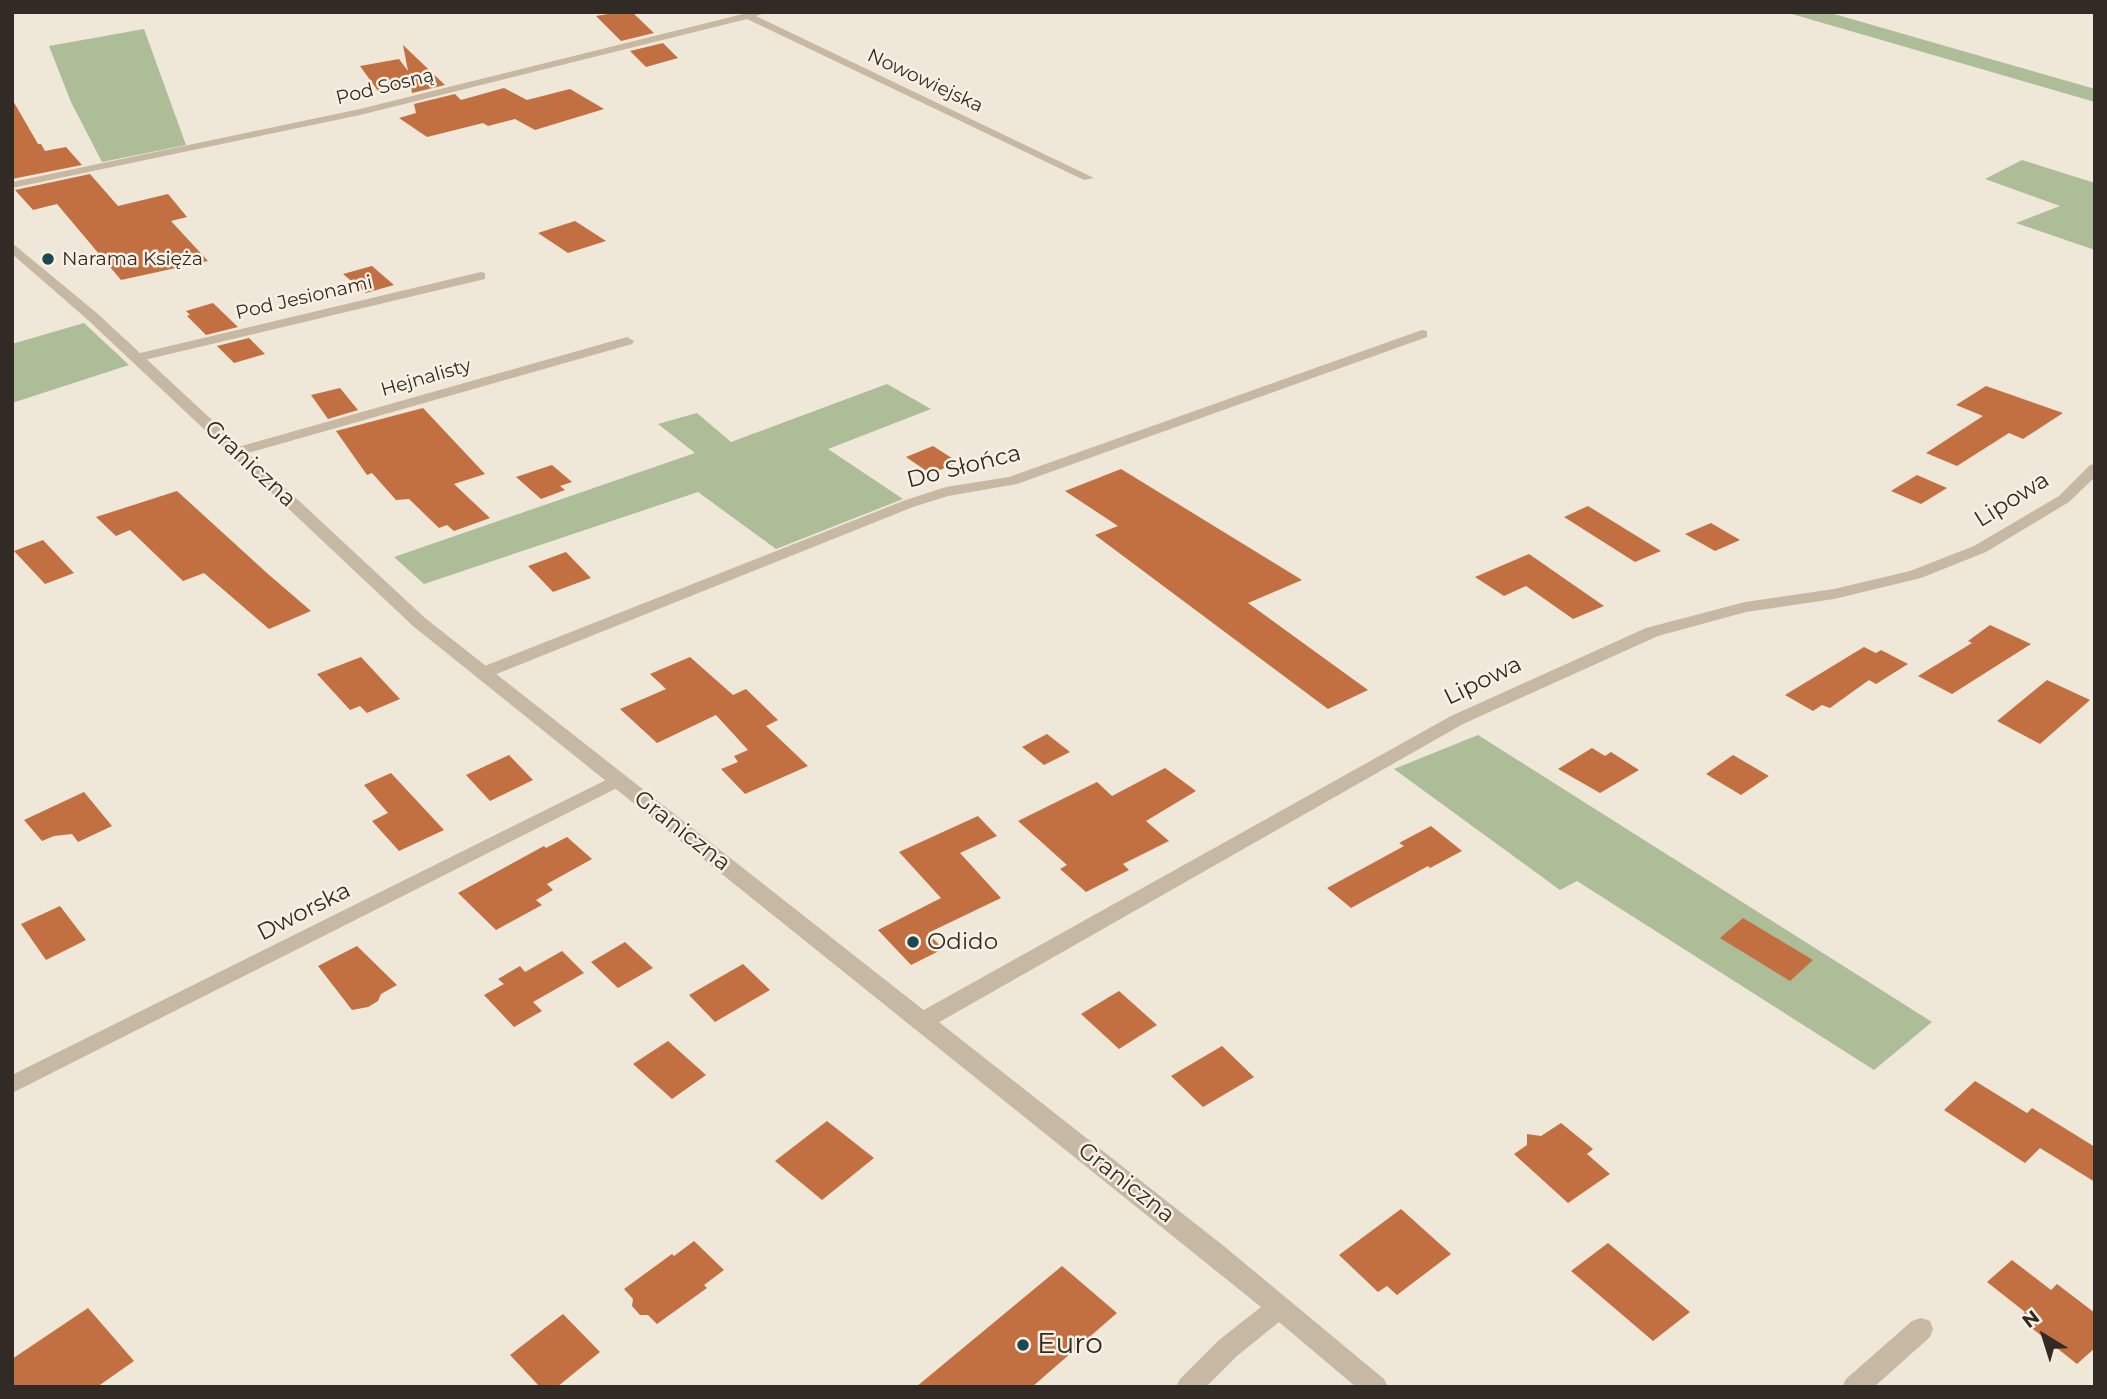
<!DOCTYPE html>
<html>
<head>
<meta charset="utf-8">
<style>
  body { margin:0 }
  #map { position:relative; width:2107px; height:1399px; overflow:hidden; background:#efe7d7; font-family:Montserrat,sans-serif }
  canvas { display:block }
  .frame { position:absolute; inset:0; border:14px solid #322b25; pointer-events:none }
  .north { position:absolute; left:2009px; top:1301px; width:70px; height:70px; -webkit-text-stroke:5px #f8f0e2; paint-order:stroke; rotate:322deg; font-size:19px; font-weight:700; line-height:28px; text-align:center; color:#322b25 }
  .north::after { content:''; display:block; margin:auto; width:24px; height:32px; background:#322b25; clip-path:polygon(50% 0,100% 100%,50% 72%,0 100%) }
</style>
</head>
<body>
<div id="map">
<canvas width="2107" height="1399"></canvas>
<div class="frame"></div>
<div class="north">N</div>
</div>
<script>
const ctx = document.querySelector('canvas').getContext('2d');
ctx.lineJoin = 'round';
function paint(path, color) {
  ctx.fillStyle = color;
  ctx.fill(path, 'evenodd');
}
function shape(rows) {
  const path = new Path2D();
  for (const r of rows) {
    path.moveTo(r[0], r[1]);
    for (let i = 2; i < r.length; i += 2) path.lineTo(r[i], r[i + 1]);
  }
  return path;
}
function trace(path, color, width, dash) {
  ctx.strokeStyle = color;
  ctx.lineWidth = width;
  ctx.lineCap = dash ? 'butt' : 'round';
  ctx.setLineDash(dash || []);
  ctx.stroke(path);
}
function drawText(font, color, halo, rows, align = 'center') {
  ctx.font = font + ' Montserrat,sans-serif';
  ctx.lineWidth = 5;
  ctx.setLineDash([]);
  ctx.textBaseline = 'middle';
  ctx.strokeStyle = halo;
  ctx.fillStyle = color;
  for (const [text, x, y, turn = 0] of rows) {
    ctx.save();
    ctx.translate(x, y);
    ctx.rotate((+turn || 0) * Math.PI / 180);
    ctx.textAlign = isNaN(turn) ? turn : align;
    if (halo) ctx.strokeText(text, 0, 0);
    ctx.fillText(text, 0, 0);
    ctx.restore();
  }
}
paint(shape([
  [1785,12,1827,12,2095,89,2095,102],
  [144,29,186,145,102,162,71,102,49,46],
  [2022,160,2095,183,2095,250,2016,223,2060,206,1985,179],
  [84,323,129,365,12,403,12,344],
  [887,384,931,409,828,449,903,499,776,549,698,492,424,584,394,557,695,453,658,424,697,413,731,442],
  [1478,735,1932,1022,1874,1070,1577,881,1560,890,1394,769]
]), '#acbd98');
paint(shape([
  [620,12,632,12,654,33,621,41,596,16],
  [663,43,678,58,646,67,630,51],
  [403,45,445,85,412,93,411,86,378,91,360,66,399,59,408,71],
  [504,88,527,100,570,89,604,109,535,130,515,119,488,126,483,123,427,137,399,118,416,113,414,104,455,94,461,100],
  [12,99,38,144,41,144,45,151,66,147,82,165,12,179],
  [90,174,118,206,168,194,187,217,171,221,208,261,121,280,57,204,33,210,15,190],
  [575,221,606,241,568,253,538,233],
  [372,266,394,285,366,293,343,274],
  [213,303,238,327,206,335,187,316,190,315,186,311],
  [249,338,265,354,234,363,217,346],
  [1986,386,2063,413,2023,439,2009,433,1957,466,1926,453,1983,416,1956,405],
  [340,388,358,410,328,419,311,395],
  [423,408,485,474,454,484,490,518,454,531,447,525,439,528,409,499,396,500,372,473,367,475,336,431],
  [933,446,958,462,931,474,906,457],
  [552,465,572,482,560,486,565,490,541,499,516,477],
  [1121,469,1302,580,1248,603,1368,690,1328,709,1095,535,1118,526,1065,491],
  [1917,475,1947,488,1921,504,1891,491],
  [177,491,268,574,311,611,269,629,204,573,183,581,130,530,116,536,96,517],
  [1588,506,1661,551,1635,562,1564,517],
  [1711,523,1740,540,1715,551,1685,534],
  [43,540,74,573,45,584,14,551],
  [566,552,591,578,553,592,528,566],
  [1529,554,1604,606,1573,619,1526,586,1504,596,1475,577],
  [1990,625,2031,644,1952,694,1918,676,1972,643,1968,641],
  [1864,647,1876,653,1881,650,1908,664,1876,684,1869,680,1830,708,1822,705,1813,711,1785,695],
  [361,657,400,699,367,713,360,706,350,710,317,674],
  [690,657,733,695,746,689,778,720,766,726,808,766,745,794,721,769,738,762,734,756,748,750,716,715,657,743,620,709,666,689,650,674],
  [2047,680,2090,700,2040,744,1997,721],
  [1047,734,1070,752,1044,765,1022,747],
  [1592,748,1605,756,1611,752,1639,770,1600,793,1558,769],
  [509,755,533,780,490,801,466,775],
  [1733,755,1769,776,1741,795,1706,774],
  [1165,768,1196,791,1146,821,1169,841,1123,864,1129,870,1086,892,1060,869,1067,865,1018,821,1097,782,1112,796],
  [391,773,444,830,399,851,372,821,388,813,364,785],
  [84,792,112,826,78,842,72,834,54,836,42,841,24,820],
  [978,816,997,836,960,853,1001,898,928,933,943,949,911,965,878,930,941,898,899,852],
  [1431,826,1462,851,1430,868,1428,866,1351,908,1327,888,1404,846,1399,843],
  [567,837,592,859,547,884,553,890,536,900,542,905,496,930,458,893,544,846,546,848],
  [60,906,86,940,46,960,21,924],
  [1743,918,1813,960,1790,981,1720,938],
  [625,942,653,968,618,988,591,962],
  [357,946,397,985,381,994,378,1001,368,1007,352,1010,318,966],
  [562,951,584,973,533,1002,542,1011,514,1027,484,995,504,984,498,979,520,966,525,972],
  [743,964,770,990,715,1022,689,995],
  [1119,991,1157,1025,1119,1049,1081,1014],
  [668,1041,706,1075,672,1099,633,1064],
  [1222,1046,1254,1077,1203,1107,1171,1076],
  [1975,1081,2027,1113,2032,1108,2095,1147,2095,1182,2040,1148,2025,1163,1944,1110],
  [827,1121,874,1158,822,1200,775,1161],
  [1561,1123,1593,1149,1587,1154,1610,1174,1568,1203,1514,1154,1527,1145,1527,1134,1541,1136],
  [1401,1209,1451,1254,1397,1295,1387,1286,1378,1292,1339,1255],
  [694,1241,724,1270,704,1285,707,1288,657,1324,648,1315,640,1315,632,1306,633,1299,624,1289,672,1254,674,1256],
  [1608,1243,1690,1312,1653,1341,1571,1271],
  [2012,1260,2051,1290,2057,1284,2095,1313,2095,1348,2077,1364,2019,1318,2025,1312,1987,1282],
  [1062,1266,1117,1313,1032,1387,916,1387],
  [88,1308,134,1361,97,1387,12,1387,12,1359],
  [563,1314,600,1352,557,1387,540,1387,510,1355]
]), '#c27042');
paint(shape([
  [751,12,768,12,756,16,1094,178,1084,180,747,19,360,115,12,188,12,182,360,109,751,12],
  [481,272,485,273,485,279,136,362,129,358,136,354,481,272],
  [1422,330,1427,331,1427,337,1017,484,948,496,913,507,489,677,483,678,474,673,477,669,903,501,946,487,1009,477,1422,330],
  [627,337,634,341,632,344,241,455,236,456,229,452,231,449,627,337],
  [2095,464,2095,477,2069,502,1986,552,1921,578,1834,599,1746,612,1658,636,1463,724,929,1028,921,1030,913,1028,910,1022,913,1016,1451,716,1646,628,1745,602,1834,589,1910,571,1974,546,2059,496,2090,465,2095,464],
  [618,774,627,780,625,784,12,1093,12,1075,618,774],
  [1921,1318,1930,1321,1933,1329,1930,1337,1874,1387,1842,1387,1846,1379,1912,1321,1921,1318]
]), '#c7b8a3');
paint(shape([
  [12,243,98,314,425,618,1225,1247,1384,1379,1388,1387,1356,1387,1279,1322,1237,1356,1206,1387,1176,1387,1180,1379,1219,1340,1261,1307,413,626,88,320,12,254,12,243]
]), '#c7b8a3');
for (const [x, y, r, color] of [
  [48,259,7,"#1c4852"],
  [913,942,7,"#1c4852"],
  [1023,1345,7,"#1c4852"]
]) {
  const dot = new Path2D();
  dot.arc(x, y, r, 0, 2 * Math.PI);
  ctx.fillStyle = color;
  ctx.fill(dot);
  trace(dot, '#f8f0e2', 2.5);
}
drawText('19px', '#322b25', '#f8f0e2', [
  ["Nowowiejska",925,81,25],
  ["Pod Sosną",385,87,-14],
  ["Pod Jesionami",304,298,-13],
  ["Hejnalisty",426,378,-16]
]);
drawText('19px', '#322b25', '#f8f0e2', [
  ["Narama Księża",62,259]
], 'left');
drawText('23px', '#322b25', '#f8f0e2', [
  ["Graniczna",250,464,43],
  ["Do Słońca",964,467,-14],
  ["Lipowa",2012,500,-32],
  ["Lipowa",1483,681,-26],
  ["Graniczna",682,831,38],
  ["Dworska",304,912,-27],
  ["Graniczna",1126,1183,38]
]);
drawText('23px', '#322b25', '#f8f0e2', [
  ["Odido",927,942]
], 'left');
drawText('28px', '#322b25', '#f8f0e2', [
  ["Euro",1037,1345]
], 'left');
</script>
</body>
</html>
